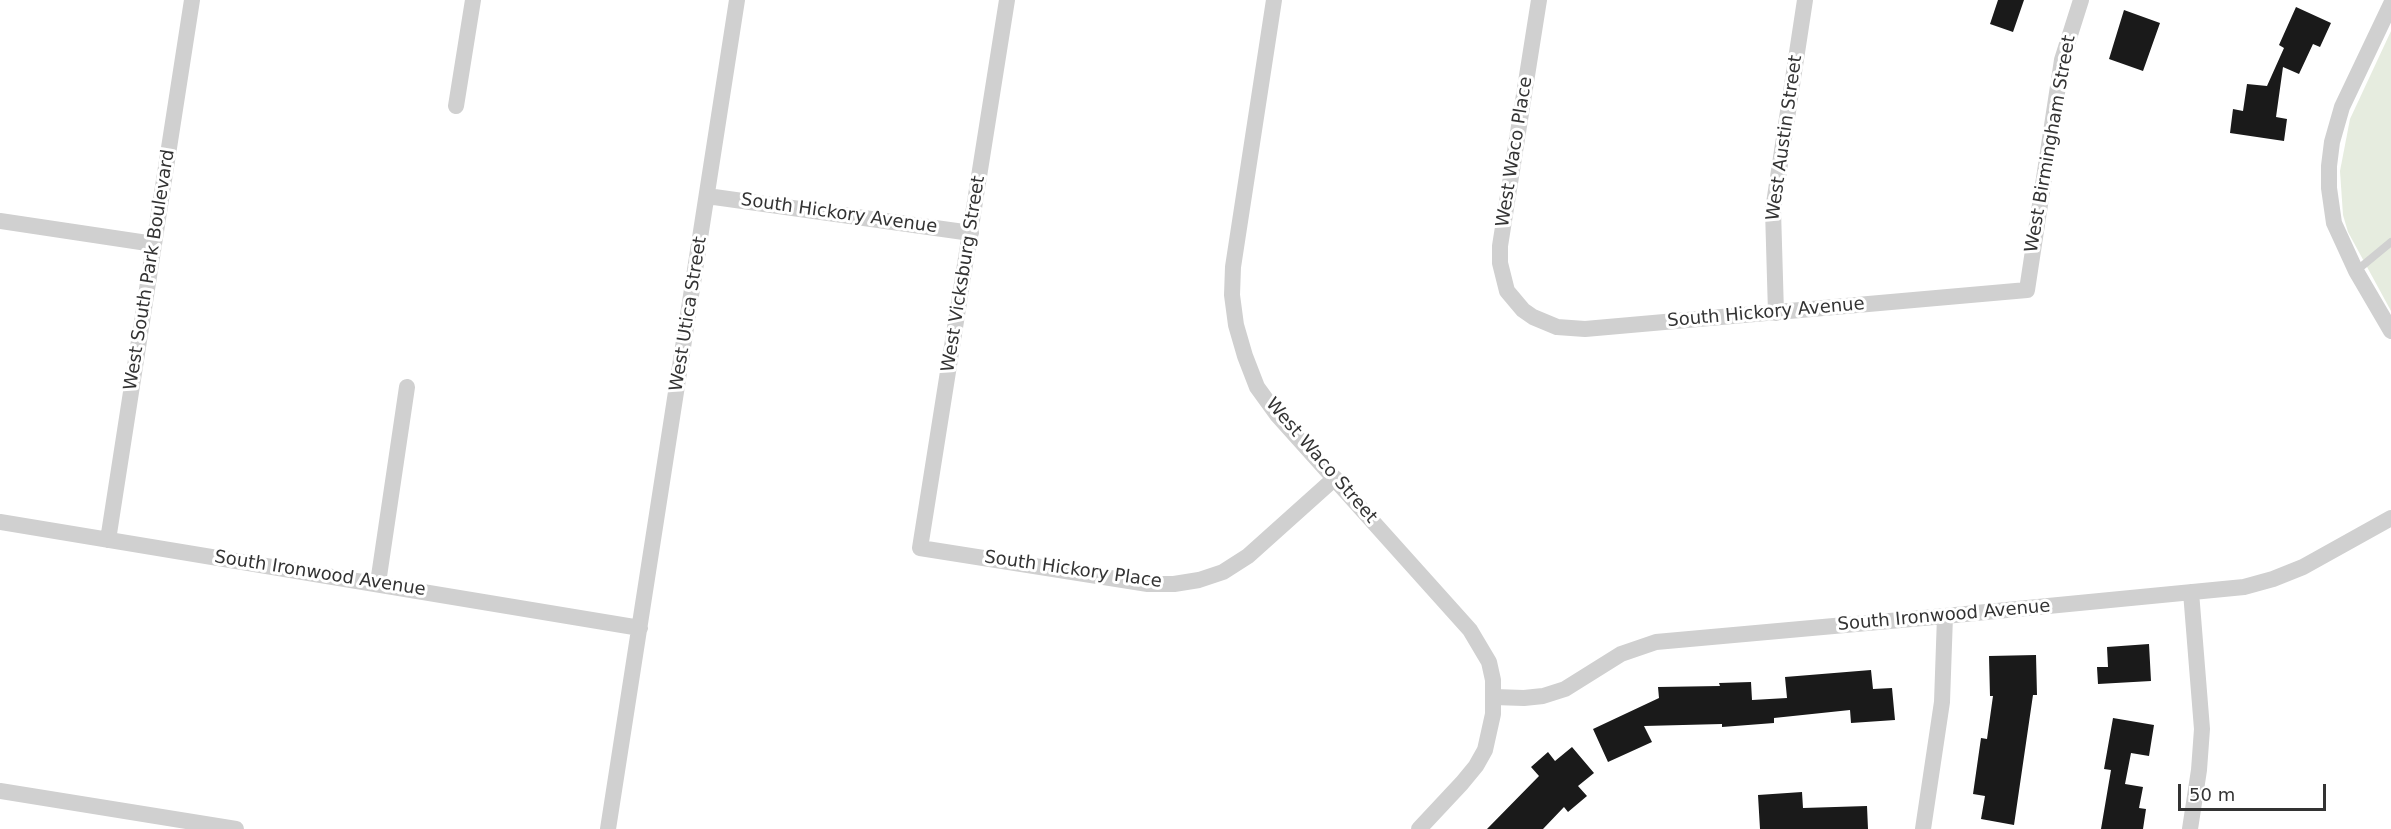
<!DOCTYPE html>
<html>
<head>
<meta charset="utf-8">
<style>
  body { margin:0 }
  #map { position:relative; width:2391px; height:829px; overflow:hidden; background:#fff; font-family:"DejaVu Sans",sans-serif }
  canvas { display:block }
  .scale { position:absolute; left:2178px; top:784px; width:148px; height:27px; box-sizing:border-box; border:3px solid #333; border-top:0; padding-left:8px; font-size:18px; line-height:21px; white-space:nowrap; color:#333; -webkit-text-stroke:4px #fff; paint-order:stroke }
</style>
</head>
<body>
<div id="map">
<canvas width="2391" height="829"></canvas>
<div class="scale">50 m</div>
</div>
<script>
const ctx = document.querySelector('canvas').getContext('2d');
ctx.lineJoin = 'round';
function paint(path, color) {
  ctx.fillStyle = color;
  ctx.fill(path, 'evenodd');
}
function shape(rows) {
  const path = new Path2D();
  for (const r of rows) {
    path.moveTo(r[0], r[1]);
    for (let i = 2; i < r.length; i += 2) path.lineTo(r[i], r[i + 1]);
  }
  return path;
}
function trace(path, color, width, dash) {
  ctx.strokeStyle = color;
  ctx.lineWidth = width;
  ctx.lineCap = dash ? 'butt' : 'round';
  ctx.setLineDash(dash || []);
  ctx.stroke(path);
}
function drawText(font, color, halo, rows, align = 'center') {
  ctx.font = font + ' "DejaVu Sans",sans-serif';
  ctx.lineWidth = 6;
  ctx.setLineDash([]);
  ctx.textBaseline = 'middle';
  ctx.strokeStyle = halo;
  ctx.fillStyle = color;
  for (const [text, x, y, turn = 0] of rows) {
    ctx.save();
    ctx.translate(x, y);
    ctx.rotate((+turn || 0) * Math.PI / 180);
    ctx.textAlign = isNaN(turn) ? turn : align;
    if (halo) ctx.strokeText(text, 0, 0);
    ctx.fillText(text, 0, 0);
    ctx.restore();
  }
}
paint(shape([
  [2391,31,2391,311,2348,232,2343,215,2340,171,2350,119]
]), '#e6ecdf');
paint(shape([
  [1998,0,2024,0,2013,32,1990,24],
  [2296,7,2331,23,2320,47,2313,44,2299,74,2283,67,2276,117,2287,119,2284,141,2230,133,2233,109,2243,111,2247,84,2267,86,2284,48,2279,45],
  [2124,10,2160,23,2143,71,2109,59],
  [2149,644,2151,681,2098,684,2097,667,2108,667,2107,647],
  [2036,655,2037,695,2033,695,2014,825,1981,819,1985,796,1973,794,1981,738,1987,739,1993,696,1990,696,1989,656],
  [1871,670,1873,689,1892,688,1895,720,1851,723,1850,710,1774,718,1774,723,1722,727,1722,724,1644,726,1652,742,1608,762,1593,729,1659,698,1658,687,1720,686,1719,683,1751,682,1752,700,1787,698,1785,677],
  [2113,718,2154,725,2149,756,2131,753,2125,784,2143,787,2139,808,2146,809,2143,829,2101,829,2111,770,2104,769],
  [1572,747,1594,773,1578,786,1587,796,1568,812,1564,807,1543,829,1487,829,1539,776,1531,767,1548,752,1555,761],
  [1802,792,1803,808,1867,806,1868,829,1760,829,1758,795]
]), '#1a1a1a');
trace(shape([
  [2356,271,2391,242]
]), '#d0d0d0', 8);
trace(shape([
  [1007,0,920,548,1148,584,1174,584,1199,580,1223,572,1248,556,1335,478],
  [1274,0,1233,267,1232,295,1236,325,1245,356,1257,387,1278,416,1470,630,1489,662,1493,680,1493,714,1485,750,1476,766,1462,783,1419,829],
  [1539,0,1500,246,1500,263,1507,291,1523,310,1533,317,1557,327,1585,329,2027,290,2062,60,2081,0],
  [2391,4,2342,107,2332,142,2329,166,2329,188,2334,223,2356,271,2391,331],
  [456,106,473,0],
  [707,196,971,233],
  [0,221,154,244],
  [1776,313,1773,210,1805,0],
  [0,522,640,628],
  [108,540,192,0],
  [378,583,407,387],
  [1494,697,1524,698,1543,696,1565,689,1621,654,1656,642,1945,616,2244,587,2273,579,2303,567,2391,518],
  [0,791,236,829],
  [608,829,737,0],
  [1923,829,1942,702,1945,616],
  [2190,829,2199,770,2202,729,2191,592]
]), '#d0d0d0', 16);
drawText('18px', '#333', '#fff', [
  ["West Austin Street",1785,138,-82],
  ["West Birmingham Street",2051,144,-80],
  ["West Waco Place",1515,152,-81],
  ["South Hickory Avenue",839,214,8],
  ["West South Park Boulevard",150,270,-81],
  ["West Vicksburg Street",964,274,-81],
  ["South Hickory Avenue",1766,313,-5],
  ["West Utica Street",689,314,-81],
  ["West Waco Street",1321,461,49],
  ["South Hickory Place",1073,570,8],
  ["South Ironwood Avenue",320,574,9],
  ["South Ironwood Avenue",1944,616,-5]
]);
</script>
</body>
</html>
